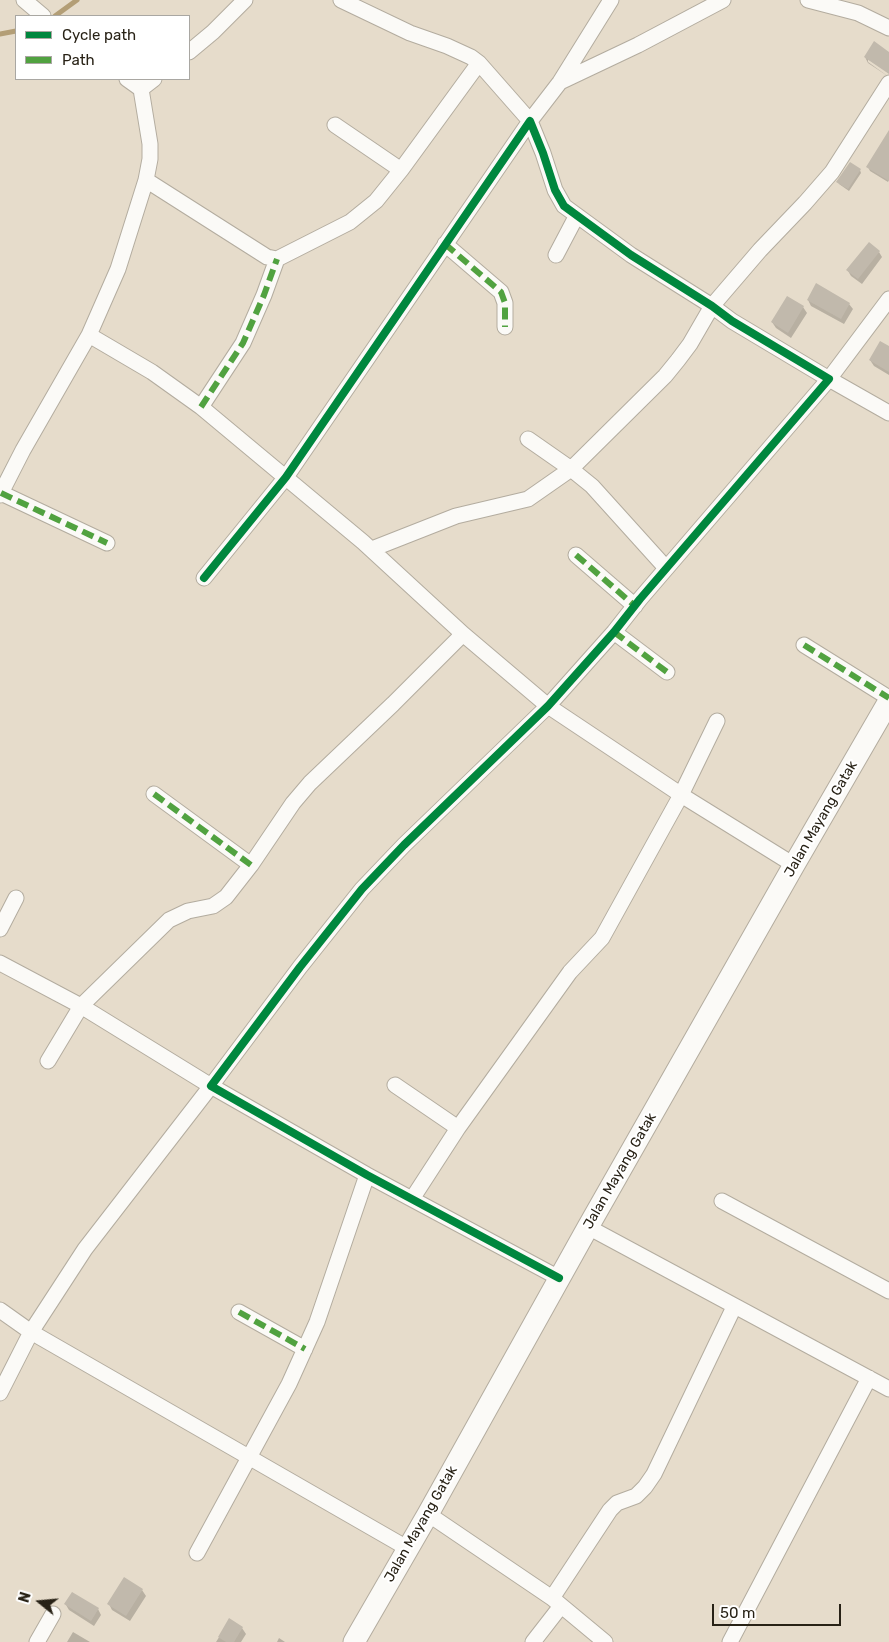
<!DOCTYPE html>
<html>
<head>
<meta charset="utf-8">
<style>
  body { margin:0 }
  #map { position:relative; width:889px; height:1642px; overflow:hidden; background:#e6dccb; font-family:Rubik,sans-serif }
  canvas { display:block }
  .legend { position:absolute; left:15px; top:15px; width:175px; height:65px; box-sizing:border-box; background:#fff; border:1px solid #a9a7a2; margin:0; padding:6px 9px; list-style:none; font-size:15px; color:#282216 }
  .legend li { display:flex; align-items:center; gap:10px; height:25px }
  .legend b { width:25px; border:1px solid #a9a7a2 }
  .north { position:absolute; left:15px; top:1577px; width:50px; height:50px; -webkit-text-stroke:4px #fff; paint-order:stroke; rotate:287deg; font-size:14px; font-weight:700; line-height:20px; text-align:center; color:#282216 }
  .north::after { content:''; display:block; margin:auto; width:18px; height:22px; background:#282216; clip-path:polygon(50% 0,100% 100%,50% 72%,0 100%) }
  .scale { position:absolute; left:712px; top:1604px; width:129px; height:22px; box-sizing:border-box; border:2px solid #282216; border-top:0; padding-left:6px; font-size:15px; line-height:18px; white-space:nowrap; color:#282216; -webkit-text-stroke:4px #fff; paint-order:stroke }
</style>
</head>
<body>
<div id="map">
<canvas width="889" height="1642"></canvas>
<ul class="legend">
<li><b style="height:6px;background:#00873e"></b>Cycle path</li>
<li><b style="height:6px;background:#51a240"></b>Path</li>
</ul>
<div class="north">N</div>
<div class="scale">50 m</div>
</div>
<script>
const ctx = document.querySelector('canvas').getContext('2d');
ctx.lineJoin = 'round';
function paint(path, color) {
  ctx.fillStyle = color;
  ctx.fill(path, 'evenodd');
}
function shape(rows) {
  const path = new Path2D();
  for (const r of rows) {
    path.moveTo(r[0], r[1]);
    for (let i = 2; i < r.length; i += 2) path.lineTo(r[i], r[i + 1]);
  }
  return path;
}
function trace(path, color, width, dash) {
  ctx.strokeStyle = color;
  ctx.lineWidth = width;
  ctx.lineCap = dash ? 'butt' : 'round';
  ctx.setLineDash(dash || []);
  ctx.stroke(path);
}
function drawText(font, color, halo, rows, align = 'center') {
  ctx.font = font + ' Rubik,sans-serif';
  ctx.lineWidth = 4.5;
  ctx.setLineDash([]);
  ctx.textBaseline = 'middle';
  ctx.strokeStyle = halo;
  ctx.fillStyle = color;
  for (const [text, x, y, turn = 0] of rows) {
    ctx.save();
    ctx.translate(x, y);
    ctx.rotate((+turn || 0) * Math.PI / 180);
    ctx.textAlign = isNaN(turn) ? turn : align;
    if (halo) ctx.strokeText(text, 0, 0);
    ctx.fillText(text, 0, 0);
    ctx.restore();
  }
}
paint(shape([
  [889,53,889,73,868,59,868,62,889,77,868,63,865,57],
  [889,132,889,180,888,182,870,171,868,167],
  [860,170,861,173,849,191,839,184,838,182],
  [879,252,882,257,862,284,851,276,848,271],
  [788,297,803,307,807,313,791,338,776,328,772,322],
  [808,300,849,304,853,309,844,324,811,306],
  [889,348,889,375,874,366,870,360],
  [142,1590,146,1596,130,1621,112,1610,109,1604],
  [66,1605,98,1609,101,1615,94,1626,69,1610],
  [230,1620,242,1628,246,1634,241,1642,216,1642],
  [73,1632,90,1642,67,1642],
  [279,1638,285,1642,277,1642]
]), '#0003');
trace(shape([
  [55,16,77,0],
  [0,34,16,31]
]), '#b39e76', 5);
paint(shape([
  [874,41,889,52,889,74,864,57],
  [889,130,889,181,866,167],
  [850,162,861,169,848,189,836,182],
  [869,242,880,251,858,279,846,270],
  [816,283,850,303,841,319,807,300],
  [787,296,804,306,788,333,771,322],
  [880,341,889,346,889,372,869,360],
  [124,1577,143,1589,126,1616,107,1604],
  [72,1592,99,1608,91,1621,64,1604],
  [229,1618,243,1627,234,1642,226,1642,218,1637]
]), '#c1b9ac');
const street = shape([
  [24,0,43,16],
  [341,0,410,33,447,46,471,57,479,63,530,121,560,82,611,0],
  [808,0,858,13,889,28],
  [189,52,213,32,245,0],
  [560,82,638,45,723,0],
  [141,89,154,79],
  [335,125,401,170],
  [146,180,267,257,277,259,350,222,376,201,401,170,479,63],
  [445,244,501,292,505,303,505,327],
  [556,255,576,217],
  [889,299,829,379,889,413],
  [89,335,152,372,201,407,363,542,463,634],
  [201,407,243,343,264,295,277,259],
  [528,439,571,469,665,376,678,360,690,344,712,306,760,250,805,203,832,172,889,83],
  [1,493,107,543],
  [0,495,23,450,89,335,118,269,146,180,150,159,150,144,141,89,127,79],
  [372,549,456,516,528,499,571,469,592,486,666,568],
  [576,555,635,606],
  [204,578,286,477,530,121,543,153,555,190,564,206,631,255,712,306,732,321,829,379,640,599,614,632,548,706,404,845,362,889,300,967,211,1086,367,1175,559,1278],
  [614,632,667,672],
  [804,645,889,698],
  [154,794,251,865],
  [0,929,16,898],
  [0,963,81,1006,211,1086,85,1249,31,1332,0,1393],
  [48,1061,81,1006,169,920,188,911,213,906,226,897,251,865,293,803,310,783,393,704,463,634,548,706,686,798,794,865],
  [395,1085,458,1128],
  [412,1199,458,1128,570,972,602,938,681,795,717,721],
  [722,1201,889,1291],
  [588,1227,889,1389],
  [0,1310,31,1332,407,1548],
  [239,1312,305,1349],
  [428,1514,552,1598,605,1642],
  [197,1553,289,1384,317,1322,367,1175],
  [552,1598,610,1510,617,1503,636,1496,645,1487,654,1474,734,1307],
  [37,1642,53,1614],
  [533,1642,561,1606],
  [730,1642,869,1378]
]);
const secondary = shape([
  [354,1642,428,1514,588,1227,794,865,889,701]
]);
trace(street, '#b3ac9f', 17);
trace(secondary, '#b3ac9f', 23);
trace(street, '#fbfaf7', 15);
trace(secondary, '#fbfaf7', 21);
trace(shape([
  [445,244,501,292,505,303,505,327],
  [201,407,243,343,264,295,277,259],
  [1,493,107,543],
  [576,555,635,606],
  [614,632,667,672],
  [804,645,889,698],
  [154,794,251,865],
  [239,1312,305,1349]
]), '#51a240', 6, [12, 6]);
trace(shape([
  [204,578,286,477,530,121,543,153,555,190,564,206,631,255,712,306,732,321,829,379,640,599,614,632,548,706,404,845,362,889,300,967,211,1086,367,1175,559,1278]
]), '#00873e', 8);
drawText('14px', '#282216', '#fff', [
  ["Jalan Mayang Gatak",821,819,-60],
  ["Jalan Mayang Gatak",620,1171,-60],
  ["Jalan Mayang Gatak",421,1524,-60]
]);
</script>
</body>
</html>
